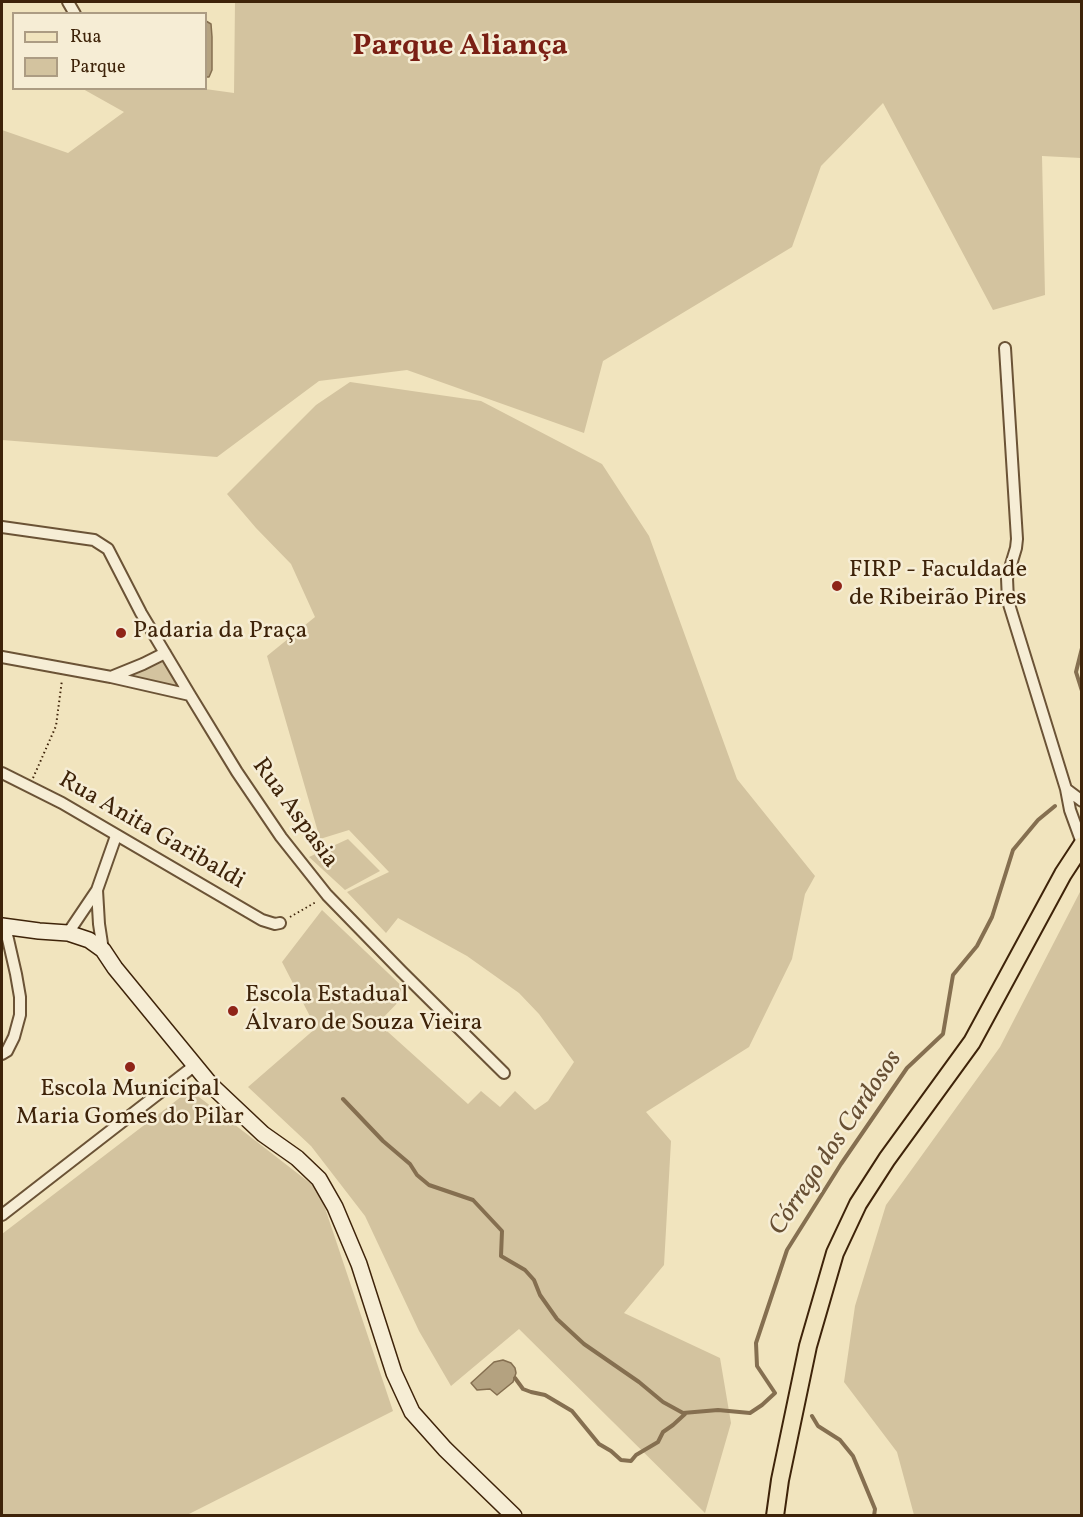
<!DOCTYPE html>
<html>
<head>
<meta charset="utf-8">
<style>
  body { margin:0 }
  #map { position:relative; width:1083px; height:1517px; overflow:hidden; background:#f1e4be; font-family:Vollkorn,serif }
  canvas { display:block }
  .frame { position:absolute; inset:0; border:3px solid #3e2309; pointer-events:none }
  .legend { position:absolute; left:12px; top:12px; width:195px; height:78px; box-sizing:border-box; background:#f6edd5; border:2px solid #ac9c83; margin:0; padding:8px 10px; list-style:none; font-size:18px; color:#3e2309 }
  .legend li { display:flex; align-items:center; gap:12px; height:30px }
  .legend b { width:30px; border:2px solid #ac9c83 }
</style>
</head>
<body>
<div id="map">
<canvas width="1083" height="1517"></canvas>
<div class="frame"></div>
<ul class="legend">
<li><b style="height:8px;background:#f1e4be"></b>Rua</li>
<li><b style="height:16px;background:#d3c39f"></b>Parque</li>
</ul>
</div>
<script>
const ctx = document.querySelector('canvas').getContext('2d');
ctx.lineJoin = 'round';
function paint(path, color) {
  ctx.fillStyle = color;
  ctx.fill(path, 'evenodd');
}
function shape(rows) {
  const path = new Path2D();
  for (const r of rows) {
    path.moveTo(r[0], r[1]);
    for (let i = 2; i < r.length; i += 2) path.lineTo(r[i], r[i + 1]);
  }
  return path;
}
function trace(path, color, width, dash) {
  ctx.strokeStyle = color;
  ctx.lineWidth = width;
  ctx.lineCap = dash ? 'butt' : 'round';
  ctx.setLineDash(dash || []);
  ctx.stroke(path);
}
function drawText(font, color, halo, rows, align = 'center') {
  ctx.font = font + ' Vollkorn,serif';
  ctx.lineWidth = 5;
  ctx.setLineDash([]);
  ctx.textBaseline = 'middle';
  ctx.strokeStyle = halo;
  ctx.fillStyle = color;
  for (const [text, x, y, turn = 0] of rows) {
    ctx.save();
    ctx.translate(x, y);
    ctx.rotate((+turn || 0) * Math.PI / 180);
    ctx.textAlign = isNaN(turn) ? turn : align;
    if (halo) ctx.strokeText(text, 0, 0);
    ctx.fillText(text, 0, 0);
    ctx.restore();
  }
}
paint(shape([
  [235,2,1081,2,1081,158,1042,156,1045,295,993,310,883,103,821,166,792,247,603,361,584,433,407,370,319,381,217,457,2,440,2,130,68,153,124,112,83,89,198,88,234,93],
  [350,382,481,401,602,464,649,536,737,779,815,876,805,894,792,959,749,1047,646,1112,671,1141,664,1265,624,1313,720,1358,731,1423,705,1513,519,1329,451,1386,419,1331,365,1216,311,1146,248,1087,316,1028,282,962,322,910,408,992,378,1023,468,1104,481,1091,500,1107,515,1091,535,1110,548,1101,574,1062,539,1014,519,993,467,956,398,918,386,933,347,892,389,872,349,830,320,839,267,656,315,617,291,564,256,528,227,494,316,405],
  [163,658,180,685,153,685,122,675],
  [348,839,380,871,345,890,309,857],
  [1081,890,1081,1515,914,1515,897,1452,844,1382,855,1306,886,1205,1000,1047],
  [190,1090,319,1190,393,1411,187,1515,2,1516,2,1234]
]), '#d3c39f');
const water = shape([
  [206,21,211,24,212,37,212,70,209,77,206,77,206,21],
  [503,1360,511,1363,515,1368,516,1373,513,1382,497,1395,490,1389,477,1390,471,1383,494,1362,503,1360]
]);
paint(water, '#b4a280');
trace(water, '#856f50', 1.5);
trace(shape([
  [1082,648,1076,672,1082,691],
  [343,1099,383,1141,410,1164,417,1175,429,1185,473,1200,502,1231,501,1256,525,1270,534,1280,540,1295,557,1319,584,1344,639,1382,663,1402,683,1413,718,1410,750,1413,762,1405,775,1393,757,1366,756,1343,787,1250,841,1164,907,1068,943,1034,953,975,977,946,992,917,1013,850,1038,820,1055,806],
  [515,1378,523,1389,531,1392,545,1395,572,1411,599,1444,611,1451,621,1460,631,1461,636,1455,658,1442,663,1432,673,1425,685,1414],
  [812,1416,818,1426,840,1440,853,1456,875,1509,874,1516]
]), '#856f50', 4);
const street = shape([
  [68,2,75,14],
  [1005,348,1017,539,1016,548,1007,578,1008,601,1066,789,1070,810,1082,843],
  [2,527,94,540,108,549,141,613,190,695,237,772,281,837,327,895,401,971,504,1073],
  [2,657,111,677,190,695],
  [111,677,143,664,165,653],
  [2,773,62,803,262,920,275,924,280,923],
  [1066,789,1082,801],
  [97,890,99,924,103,950],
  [68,933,97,890,116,836],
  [2,1054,7,1051,14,1037,20,1015,20,997,16,974,5,926],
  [2,1215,194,1066]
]);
const secondary = shape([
  [2,926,39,931,68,933,89,940,103,950,115,968,211,1085,263,1134,297,1158,319,1179,335,1207,359,1264,394,1373,412,1412,445,1449,514,1516]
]);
const primary = shape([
  [775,1516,780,1480,808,1346,835,1253,858,1204,887,1159,972,1042,1063,874,1082,845]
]);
trace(street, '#6b5336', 14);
trace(secondary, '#3e2309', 18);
trace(primary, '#3e2309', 20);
trace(shape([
  [33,778,56,726,62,680],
  [290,917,316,902]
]), '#3e2309', 2, [1.5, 3]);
trace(street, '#f6edd5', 10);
trace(secondary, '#f6edd5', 15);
trace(primary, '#f1e4be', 16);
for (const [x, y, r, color] of [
  [837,586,6,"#8f2418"],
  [121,633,6,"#8f2418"],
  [233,1011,6,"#8f2418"],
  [130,1067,6,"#8f2418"]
]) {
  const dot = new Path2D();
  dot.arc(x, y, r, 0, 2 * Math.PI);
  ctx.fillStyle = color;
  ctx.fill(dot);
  trace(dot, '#f6edd5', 2);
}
drawText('24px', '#3e2309', '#f6edd5', [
  ["FIRP - Faculdade",849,572],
  ["de Ribeirão Pires",849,600],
  ["Padaria da Praça",133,633],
  ["Escola Estadual",245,997],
  ["Álvaro de Souza Vieira",245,1025],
  ["Escola Municipal",130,1091,"center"],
  ["Maria Gomes do Pilar",130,1119,"center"]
], 'left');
drawText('24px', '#3e2309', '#f6edd5', [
  ["Rua Aspasia",294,814,54],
  ["Rua Anita Garibaldi",151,832,30]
]);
drawText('italic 26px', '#674f33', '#f6edd5', [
  ["Córrego dos Cardosos",837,1144,-56]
]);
drawText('bold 30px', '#7a1f14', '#f6edd5', [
  ["Parque Aliança",460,48]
]);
</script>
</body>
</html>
